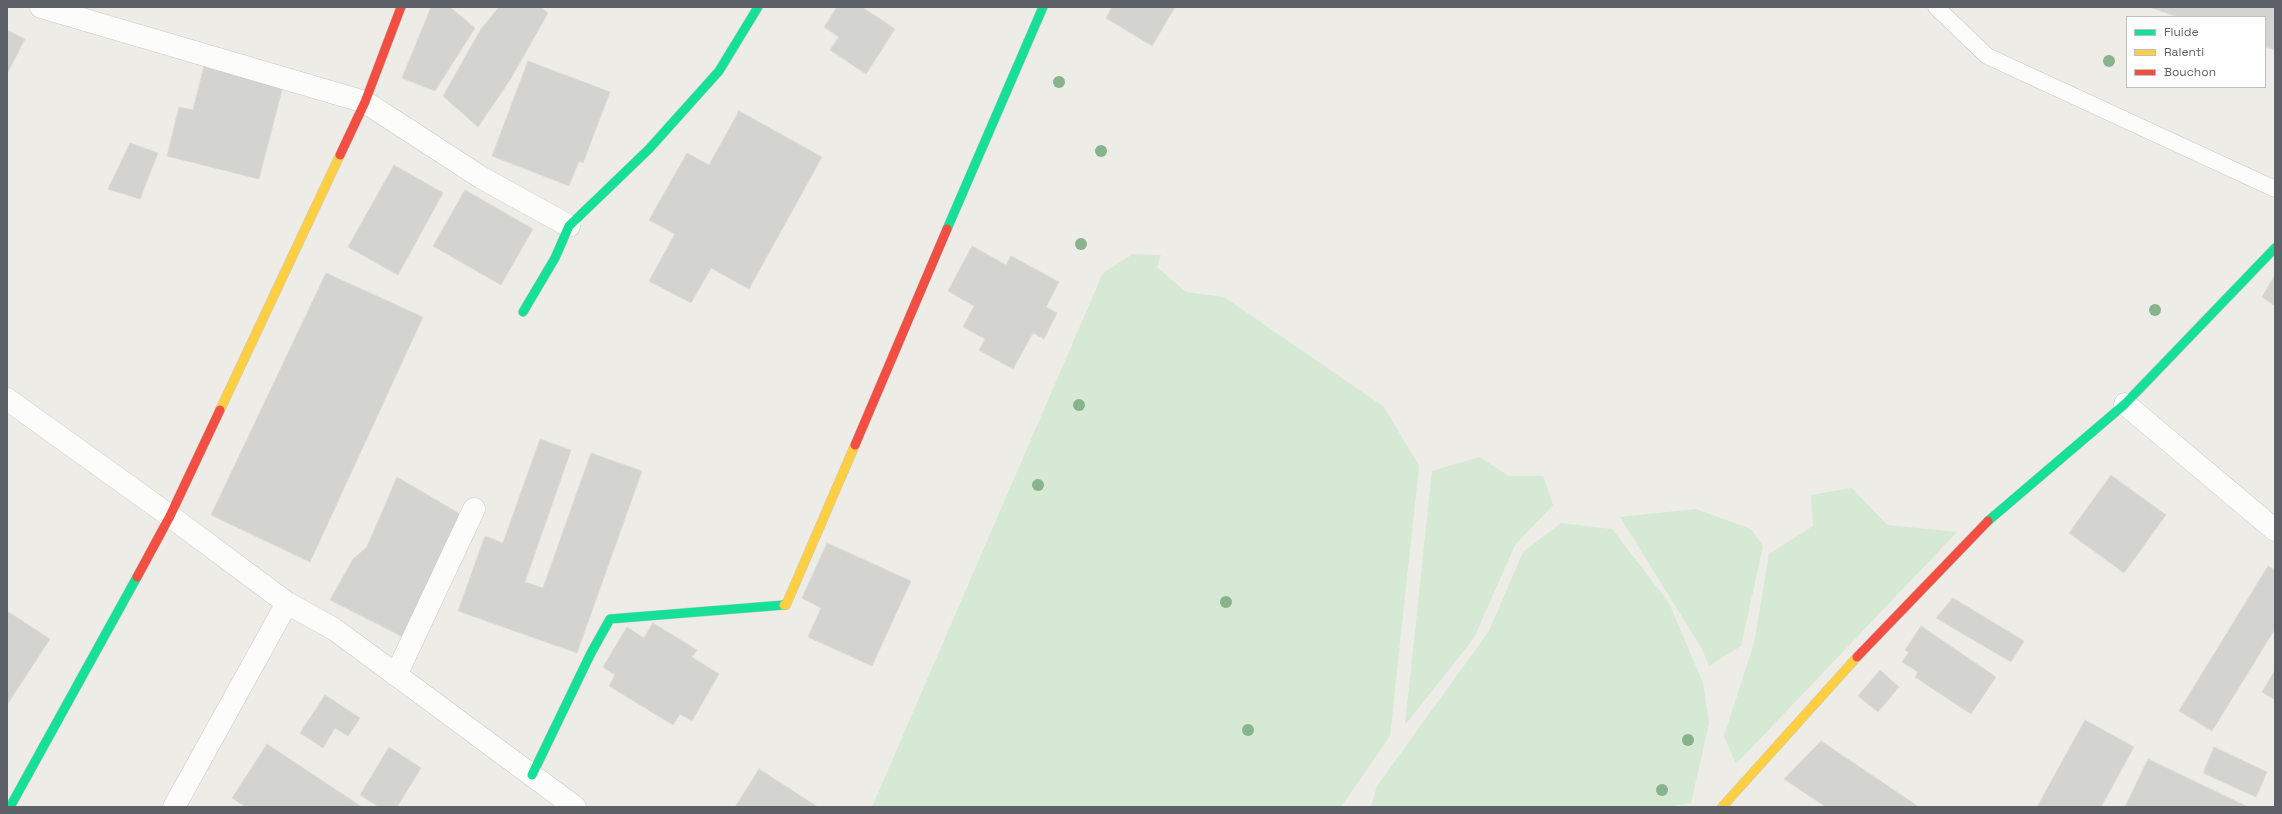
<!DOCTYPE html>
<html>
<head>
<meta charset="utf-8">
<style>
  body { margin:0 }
  #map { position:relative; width:2282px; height:814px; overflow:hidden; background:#edece7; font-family:"Space Grotesk",sans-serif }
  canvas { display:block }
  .frame { position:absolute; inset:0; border:8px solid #5d6066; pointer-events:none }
  .legend { position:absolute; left:2126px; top:16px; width:140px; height:72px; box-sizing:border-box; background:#fff; border:1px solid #bebfc2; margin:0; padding:5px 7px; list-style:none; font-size:12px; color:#5d6066 }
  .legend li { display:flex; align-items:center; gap:8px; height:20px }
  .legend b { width:20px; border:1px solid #bebfc2 }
</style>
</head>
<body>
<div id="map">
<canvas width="2282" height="814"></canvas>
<div class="frame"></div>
<ul class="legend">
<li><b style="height:5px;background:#16e098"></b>Fluide</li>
<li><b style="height:5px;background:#ffcf43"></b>Ralenti</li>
<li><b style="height:5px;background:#f24e42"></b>Bouchon</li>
</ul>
</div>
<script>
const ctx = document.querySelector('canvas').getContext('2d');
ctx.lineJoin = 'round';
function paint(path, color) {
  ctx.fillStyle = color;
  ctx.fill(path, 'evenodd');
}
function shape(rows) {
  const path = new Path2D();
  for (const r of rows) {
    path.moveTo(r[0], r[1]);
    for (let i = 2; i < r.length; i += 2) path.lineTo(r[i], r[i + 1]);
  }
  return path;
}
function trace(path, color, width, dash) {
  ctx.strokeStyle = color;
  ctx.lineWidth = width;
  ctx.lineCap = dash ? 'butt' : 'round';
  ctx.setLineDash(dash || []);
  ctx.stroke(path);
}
paint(shape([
  [1133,254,1161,255,1157,267,1186,292,1224,297,1384,407,1419,466,1390,736,1341,807,872,807,1103,273],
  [1479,457,1509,476,1543,476,1553,505,1515,545,1474,638,1405,725,1432,471],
  [1852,488,1887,525,1957,532,1736,764,1724,736,1754,643,1769,554,1813,526,1811,495],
  [1696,509,1751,529,1763,546,1741,646,1709,666,1702,649,1620,517],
  [1561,523,1612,529,1669,603,1703,683,1709,723,1691,803,1666,807,1371,807,1377,786,1489,631,1523,552]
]), '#d5e9d5');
const building = shape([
  [431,7,450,7,475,28,435,91,402,78,431,7],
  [499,7,541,7,548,13,510,80,478,127,443,96,481,29,499,7],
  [837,7,862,7,895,29,866,74,830,50,839,37,824,27,837,7],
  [1112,7,1175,7,1152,46,1106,18,1112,7],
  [2149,7,2275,7,2275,50,2265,47,2265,17,2178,17,2149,7],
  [7,30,25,39,7,74,7,30],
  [528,61,610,92,583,163,579,161,569,186,492,156,528,61],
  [204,66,283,86,259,179,167,156,179,107,193,110,204,66],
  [739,111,822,157,749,289,711,268,691,303,649,281,675,234,649,220,687,153,709,165,739,111],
  [130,143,158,153,140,199,108,189,130,143],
  [394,165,443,193,398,275,348,247,394,165],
  [465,190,533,229,501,285,433,246,465,190],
  [972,246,1006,265,1011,256,1059,282,1046,307,1057,313,1044,339,1033,333,1013,369,979,350,985,339,963,327,974,306,948,291,972,246],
  [326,273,423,317,310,562,211,515,326,273],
  [2275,275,2275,306,2262,297,2275,275],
  [540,439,571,450,525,582,543,588,591,453,642,471,577,653,458,611,485,536,503,543,540,439],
  [2111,475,2166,515,2124,573,2069,533,2111,475],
  [397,477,460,514,405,638,330,600,353,559,367,547,397,477],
  [827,543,911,581,872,666,808,637,821,608,802,598,827,543],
  [2268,566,2275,570,2275,629,2212,731,2179,711,2268,566],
  [1953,598,2024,641,2011,662,1936,618,1953,598],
  [7,611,50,639,7,705,7,611],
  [653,623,697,650,692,657,719,674,692,721,680,714,673,725,609,686,615,675,603,667,627,627,644,638,653,623],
  [1921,626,1996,677,1971,714,1915,677,1918,672,1902,662,1909,652,1905,650,1921,626],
  [1880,670,1899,687,1878,712,1858,696,1880,670],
  [2275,670,2275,700,2262,692,2275,670],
  [325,695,360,718,348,736,335,728,323,748,300,733,325,695],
  [2085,720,2134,747,2101,807,2037,807,2085,720],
  [1821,741,1919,807,1826,807,1784,779,1821,741],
  [267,744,356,803,362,807,246,807,232,798,267,744],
  [389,747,421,768,397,807,379,807,360,795,389,747],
  [2214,747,2267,772,2256,797,2203,773,2214,747],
  [2148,759,2248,807,2125,807,2148,759],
  [759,769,818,807,735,807,759,769]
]);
paint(building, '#d3d3d0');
trace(building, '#dcdbd6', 1);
const lane = shape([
  [1936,7,1987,56,2275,189]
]);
const street = shape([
  [41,7,365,102,482,178,569,226],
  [7,399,170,516,287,603,334,629,575,807],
  [2125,404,2275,530],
  [396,675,474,509],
  [174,807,287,603]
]);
const fast = shape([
  [947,229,1043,7],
  [523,312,555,258,569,226,649,149,719,71,758,7],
  [1988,521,2125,404,2275,248],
  [532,775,591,653,610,619,784,605],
  [10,807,137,577]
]);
const slow = shape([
  [220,410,340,155],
  [784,605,786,605,855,445],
  [1722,807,1857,657]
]);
const jam = shape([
  [340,155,365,102,401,7],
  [855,445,947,229],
  [137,577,170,516,220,410],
  [1857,657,1988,521]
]);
trace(lane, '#c9c9c8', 17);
trace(street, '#c9c9c8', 23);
trace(fast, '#cacac9', 10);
trace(slow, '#cacac9', 10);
trace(jam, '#cacac9', 10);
trace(lane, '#fcfcfb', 16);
trace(street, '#fcfcfb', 22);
trace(fast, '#16e098', 9);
trace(slow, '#ffcf43', 9);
trace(jam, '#f24e42', 9);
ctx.fillStyle = '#88b38c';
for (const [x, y] of [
  [2109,61],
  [1059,82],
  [1101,151],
  [1081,244],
  [2155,310],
  [1079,405],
  [1038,485],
  [1226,602],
  [1248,730],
  [1688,740],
  [1662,790]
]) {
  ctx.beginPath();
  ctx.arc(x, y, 6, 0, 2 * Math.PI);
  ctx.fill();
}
</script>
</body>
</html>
